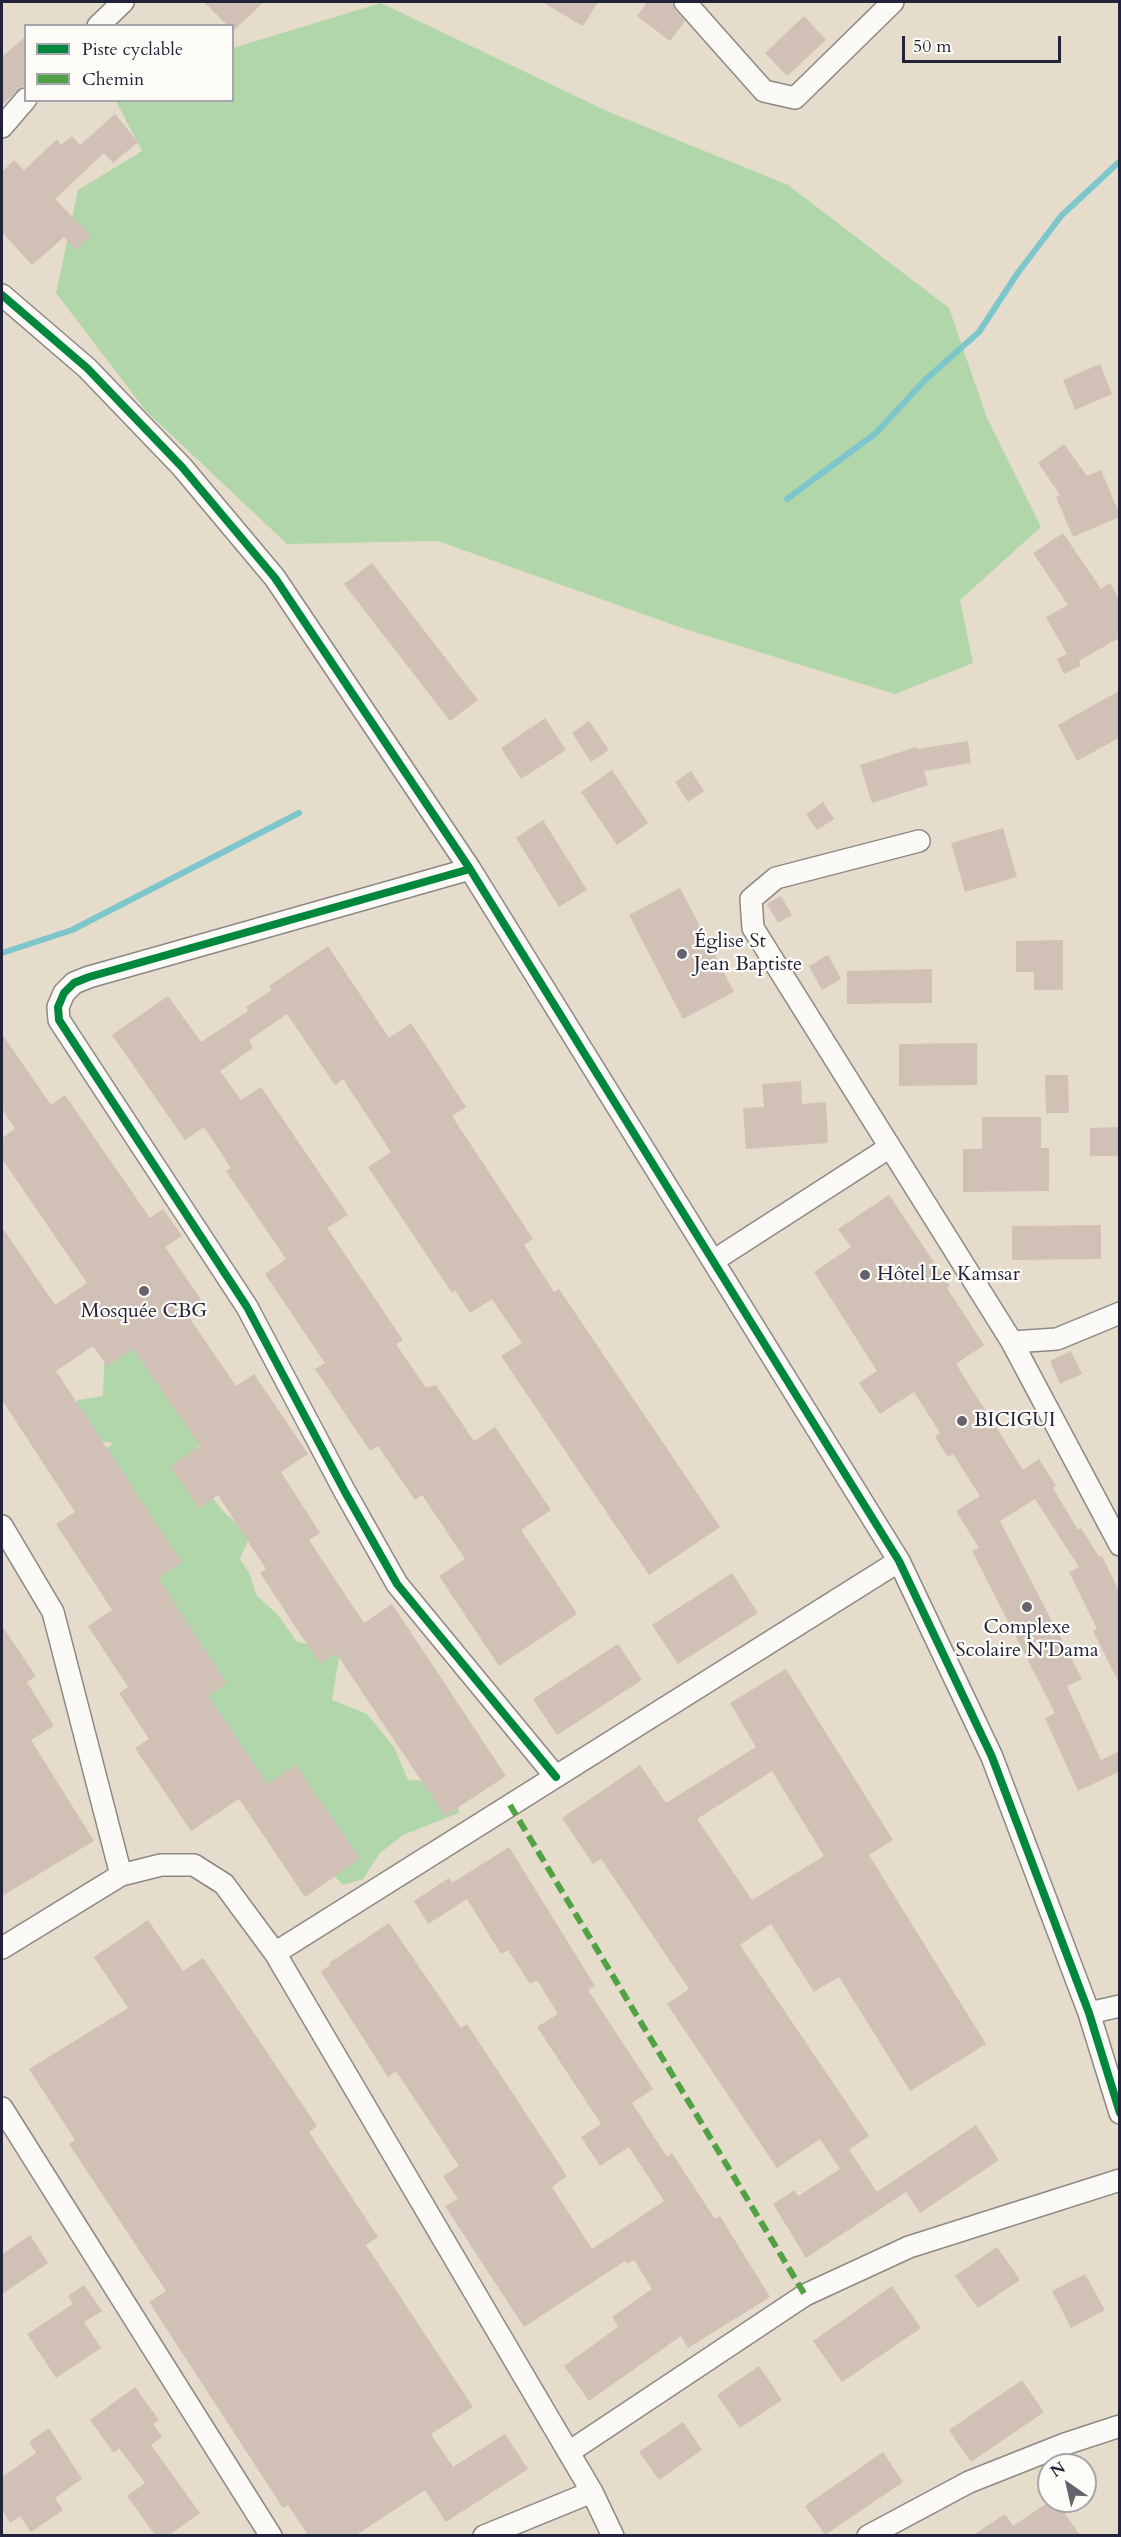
<!DOCTYPE html>
<html>
<head>
<meta charset="utf-8">
<style>
  body { margin:0 }
  #map { position:relative; width:1121px; height:2537px; overflow:hidden; background:#e5dccb; font-family:Cardo,serif }
  canvas { display:block }
  .frame { position:absolute; inset:0; border:3px solid #22223b; pointer-events:none }
  .legend { position:absolute; left:24px; top:24px; width:210px; height:78px; box-sizing:border-box; background:#fdfcf7; border:2px solid #a5a5ac; margin:0; padding:8px 10px; list-style:none; font-size:18px; color:#22223b }
  .legend li { display:flex; align-items:center; gap:12px; height:30px }
  .legend b { width:30px; border:2px solid #a5a5ac }
  .north { position:absolute; left:1037px; top:2453px; width:60px; height:60px; box-sizing:border-box; background:#fdfcf7; border:2px solid #a5a5ac; border-radius:50%; rotate:326deg; font-size:16px; font-weight:700; line-height:24px; text-align:center; color:#22223b }
  .north::after { content:''; display:block; margin:auto; width:21px; height:27px; background:#66636d; clip-path:polygon(50% 0,100% 100%,50% 72%,0 100%) }
  .scale { position:absolute; left:902px; top:36px; width:159px; height:27px; box-sizing:border-box; border:3px solid #22223b; border-top:0; padding-left:8px; font-size:18px; line-height:21px; white-space:nowrap; color:#22223b; -webkit-text-stroke:4px #fdfcf7; paint-order:stroke }
</style>
</head>
<body>
<div id="map">
<canvas width="1121" height="2537"></canvas>
<div class="frame"></div>
<ul class="legend">
<li><b style="height:8px;background:#00873e"></b>Piste cyclable</li>
<li><b style="height:8px;background:#50a245"></b>Chemin</li>
</ul>
<div class="north">N</div>
<div class="scale">50 m</div>
</div>
<script>
const ctx = document.querySelector('canvas').getContext('2d');
ctx.lineJoin = 'round';
function paint(path, color) {
  ctx.fillStyle = color;
  ctx.fill(path, 'evenodd');
}
function shape(rows) {
  const path = new Path2D();
  for (const r of rows) {
    path.moveTo(r[0], r[1]);
    for (let i = 2; i < r.length; i += 2) path.lineTo(r[i], r[i + 1]);
  }
  return path;
}
function trace(path, color, width, dash) {
  ctx.strokeStyle = color;
  ctx.lineWidth = width;
  ctx.lineCap = dash ? 'butt' : 'round';
  ctx.setLineDash(dash || []);
  ctx.stroke(path);
}
function drawText(font, color, halo, rows, align = 'center') {
  ctx.font = font + ' Cardo,serif';
  ctx.lineWidth = 4.5;
  ctx.setLineDash([]);
  ctx.textBaseline = 'middle';
  ctx.strokeStyle = halo;
  ctx.fillStyle = color;
  for (const [text, x, y, turn = 0] of rows) {
    ctx.save();
    ctx.translate(x, y);
    ctx.rotate((+turn || 0) * Math.PI / 180);
    ctx.textAlign = isNaN(turn) ? turn : align;
    if (halo) ctx.strokeText(text, 0, 0);
    ctx.fillText(text, 0, 0);
    ctx.restore();
  }
}
paint(shape([
  [381,3,609,112,788,185,949,308,987,418,1041,527,960,600,973,663,895,694,688,630,438,541,287,544,146,411,56,293,78,190,142,151,116,101,232,100,233,48],
  [142,1342,145,1368,174,1369,202,1427,198,1448,187,1465,223,1511,250,1536,240,1559,249,1573,257,1596,277,1614,297,1642,340,1650,332,1700,367,1714,394,1747,408,1780,455,1782,459,1813,403,1835,380,1853,363,1879,343,1885,286,1826,235,1780,91,1462,113,1443,82,1438,64,1424,78,1400,103,1396,105,1345]
]), '#b1d6a9');
trace(shape([
  [787,499,876,433,925,380,979,332,1017,274,1061,216,1120,161],
  [2,953,72,930,299,813]
]), '#7dc6cb', 6);
paint(shape([
  [204,2,264,2,233,31,232,26,228,26],
  [542,2,598,2,583,26],
  [647,2,673,2,675,10,685,21,670,41,637,16],
  [804,16,826,40,787,76,765,53],
  [26,36,26,83,2,105,2,57],
  [115,114,138,142,113,163,104,153,55,199,91,236,76,250,64,237,32,265,2,232,2,172,14,160,24,170,57,139,61,145,72,136,80,145],
  [1100,364,1112,394,1075,410,1063,380],
  [1064,444,1087,476,1101,470,1119,513,1119,517,1073,537,1056,497,1060,495,1038,463],
  [1063,533,1101,589,1110,583,1119,599,1119,638,1079,661,1081,666,1064,674,1057,659,1067,654,1046,617,1068,605,1033,553],
  [372,563,478,700,450,721,344,584],
  [1119,691,1119,738,1077,761,1058,725],
  [545,718,566,750,521,779,501,748],
  [589,721,609,750,591,762,572,733],
  [968,741,971,763,924,771,928,785,872,803,860,765,916,747,917,749],
  [612,770,648,823,617,845,581,792],
  [691,771,704,791,688,802,675,782],
  [823,802,834,819,817,830,806,814],
  [543,820,587,890,559,907,516,838],
  [1003,828,1017,877,965,892,951,843],
  [680,888,734,992,683,1019,629,915],
  [781,896,792,915,778,923,767,904],
  [1063,940,1063,990,1034,990,1034,972,1016,972,1016,941],
  [328,946,389,1038,411,1023,466,1107,452,1116,533,1239,524,1245,554,1292,559,1289,720,1527,649,1575,501,1356,522,1343,492,1299,470,1313,455,1290,452,1293,368,1167,391,1152,343,1079,335,1085,287,1014,249,1040,253,1048,220,1071,241,1100,261,1087,348,1215,327,1228,403,1340,396,1344,426,1388,436,1385,474,1441,495,1427,551,1510,521,1530,577,1614,499,1666,439,1576,465,1559,422,1495,415,1500,378,1446,370,1451,315,1369,325,1363,265,1274,286,1259,226,1171,231,1168,204,1127,185,1140,112,1035,168,996,201,1042,248,1011,246,1007,272,990,269,986],
  [828,955,841,979,822,990,809,966],
  [932,969,932,1003,847,1004,847,971],
  [2,1034,51,1105,65,1095,150,1218,163,1209,182,1236,165,1247,202,1301,186,1313,236,1386,254,1374,308,1454,281,1472,320,1533,309,1540,364,1623,392,1604,506,1776,445,1816,336,1653,320,1664,260,1573,266,1569,218,1495,199,1508,170,1466,200,1446,133,1349,107,1366,93,1346,56,1371,182,1562,158,1578,227,1683,208,1696,267,1784,296,1765,360,1859,305,1897,239,1799,191,1831,135,1748,149,1739,119,1693,128,1687,88,1626,112,1610,56,1524,75,1512,2,1400,2,1227,55,1305,87,1283,2,1159,2,1138,15,1129,2,1109],
  [977,1043,977,1085,899,1086,899,1044],
  [1045,1075,1068,1075,1069,1113,1046,1113],
  [801,1081,802,1104,826,1102,828,1143,746,1149,743,1108,764,1107,762,1084],
  [982,1117,1041,1117,1041,1148,1049,1148,1049,1191,963,1192,963,1149,982,1149],
  [1119,1127,1119,1156,1090,1156,1090,1128],
  [889,1195,950,1286,947,1288,984,1345,956,1364,1023,1470,1039,1459,1056,1486,1053,1488,1078,1530,1081,1528,1099,1557,1102,1556,1119,1591,1119,1683,1093,1631,1097,1629,1069,1572,1079,1567,1035,1499,1000,1521,1082,1679,1067,1686,1101,1760,1119,1751,1119,1772,1078,1791,1045,1718,1055,1713,972,1551,979,1548,956,1511,980,1496,953,1454,948,1457,935,1437,940,1433,914,1392,880,1414,859,1383,877,1371,814,1272,851,1247,838,1229],
  [1101,1225,1101,1259,1012,1260,1012,1226],
  [1071,1351,1082,1374,1060,1384,1050,1361],
  [732,1573,758,1613,678,1664,652,1625],
  [2,1626,36,1676,27,1682,54,1726,31,1740,94,1841,2,1896],
  [618,1644,642,1680,557,1735,533,1699],
  [786,1669,893,1840,869,1855,986,2044,910,2091,839,1977,814,1992,771,1924,740,1945,869,2136,849,2150,877,2192,976,2125,999,2160,920,2213,906,2192,806,2258,773,2204,795,2190,798,2196,840,2169,820,2139,777,2168,667,2004,689,1989,601,1859,593,1864,562,1818,640,1765,666,1803,756,1747,730,1703],
  [772,1771,824,1856,752,1900,697,1819],
  [509,1847,595,1986,588,1990,653,2089,632,2103,667,2157,672,2153,715,2219,720,2216,770,2297,688,2348,681,2336,589,2401,564,2366,618,2327,612,2317,652,2289,634,2260,628,2264,625,2261,524,2327,445,2206,458,2199,443,2176,459,2166,396,2071,388,2077,321,1972,330,1965,329,1963,389,1923,461,2028,467,2024,567,2176,552,2187,592,2249,664,2201,629,2147,600,2166,581,2137,601,2124,537,2027,558,2014,537,1980,530,1984,508,1950,501,1954,467,1899,428,1924,414,1901,449,1878,452,1883],
  [148,1920,183,1971,203,1958,317,2126,309,2132,378,2237,366,2245,473,2407,431,2434,453,2467,505,2434,528,2469,446,2522,425,2490,356,2535,308,2535,288,2505,283,2508,149,2302,166,2291,69,2144,75,2140,29,2069,128,2008,94,1957],
  [30,2235,48,2263,2,2294,2,2254],
  [997,2247,1020,2280,978,2308,955,2276],
  [1085,2274,1105,2310,1071,2328,1052,2291],
  [84,2285,102,2311,84,2322,101,2348,56,2378,27,2334,73,2304,68,2296],
  [892,2286,921,2328,842,2382,813,2341],
  [759,2366,782,2400,740,2428,717,2395],
  [1022,2380,1044,2412,971,2462,949,2430],
  [135,2387,159,2420,153,2424,162,2437,151,2445,200,2513,169,2535,155,2535,127,2496,145,2483,119,2448,114,2453,90,2420],
  [683,2422,702,2450,659,2480,639,2452],
  [49,2428,82,2479,55,2498,63,2510,31,2532,20,2516,10,2523,2,2510,2,2477,36,2453,29,2442],
  [883,2452,903,2482,825,2535,805,2506],
  [1050,2501,1056,2501,1080,2535,973,2535,1005,2514,1013,2526]
]), '#d1c0b6');
const street = shape([
  [685,2,764,91,795,98,893,2],
  [98,26,123,2],
  [2,127,26,99],
  [2,295,87,368,182,467,275,578,470,869,899,1561,992,1757,1089,2013,1120,2113],
  [919,841,776,878,751,899,753,928,1012,1342,1120,1545],
  [470,869,89,977,74,983,64,993,58,1007,59,1020,247,1307,345,1492,397,1584,556,1777],
  [713,1261,890,1147],
  [1012,1342,1057,1339,1120,1313],
  [2,1526,53,1612,121,1875],
  [2,1948,121,1875,161,1865,194,1865,224,1884,275,1953,592,2492,613,2536],
  [275,1953,899,1561],
  [1089,2013,1120,2006],
  [2,2108,271,2536],
  [569,2452,805,2295,909,2247,1120,2180],
  [484,2536,592,2492],
  [868,2536,969,2482,1065,2444,1120,2426]
]);
trace(street, '#8d8884', 24);
trace(street, '#fbfaf7', 21);
trace(shape([
  [510,1805,805,2295]
]), '#50a245', 6, [12, 6]);
trace(shape([
  [2,295,87,368,182,467,275,578,470,869,899,1561,992,1757,1089,2013,1120,2113],
  [470,869,89,977,74,983,64,993,58,1007,59,1020,247,1307,345,1492,397,1584,556,1777]
]), '#00873e', 8);
for (const [x, y, r, color] of [
  [682,954,6,"#66636d"],
  [865,1275,6,"#66636d"],
  [144,1291,6,"#66636d"],
  [962,1421,6,"#66636d"],
  [1027,1607,6,"#66636d"]
]) {
  const dot = new Path2D();
  dot.arc(x, y, r, 0, 2 * Math.PI);
  ctx.fillStyle = color;
  ctx.fill(dot);
  trace(dot, '#fdfcf7', 2);
}
drawText('20px', '#22223b', '#fdfcf7', [
  ["Église St",694,942],
  ["Jean Baptiste",694,965],
  ["Hôtel Le Kamsar",877,1275],
  ["Mosquée CBG",144,1312,"center"],
  ["BICIGUI",974,1421],
  ["Complexe",1027,1628,"center"],
  ["Scolaire N'Dama",1027,1651,"center"]
], 'left');
</script>
</body>
</html>
